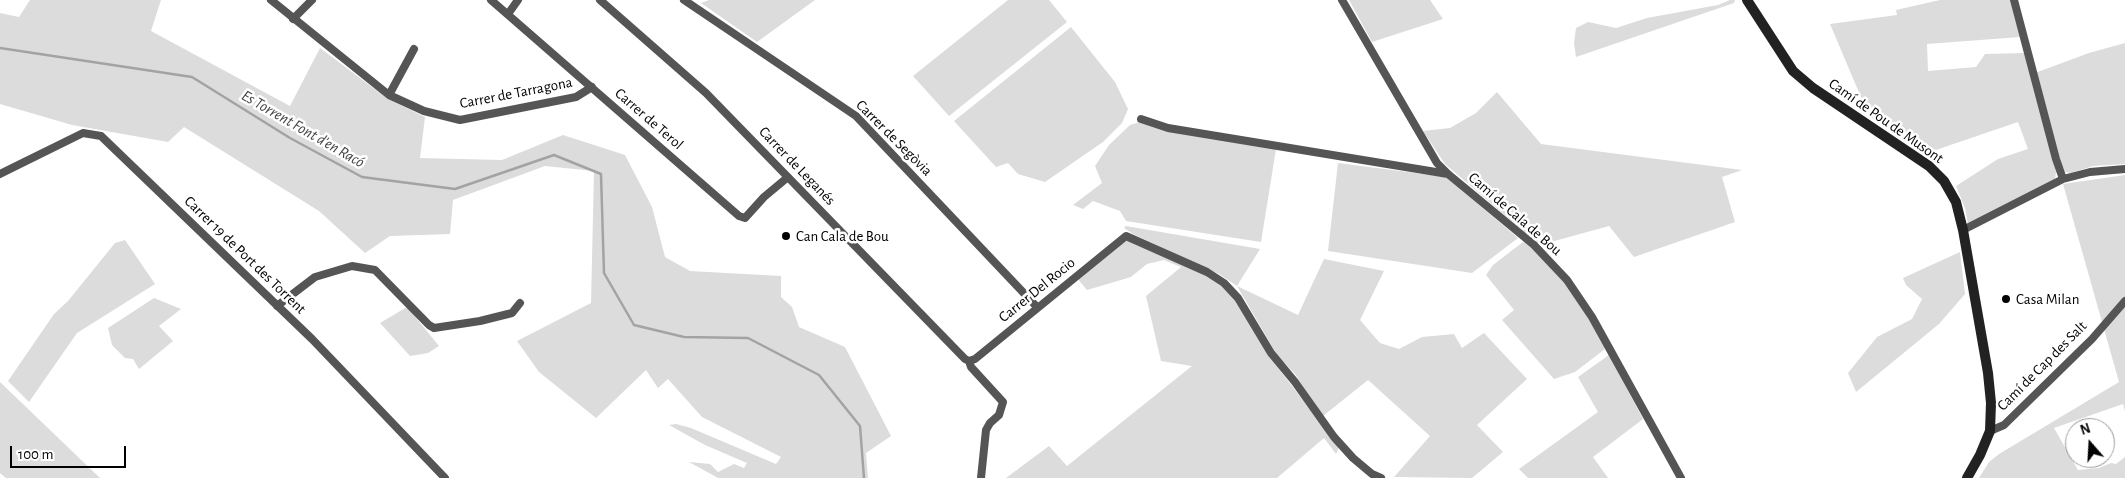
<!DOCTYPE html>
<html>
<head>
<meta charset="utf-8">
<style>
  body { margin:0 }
  #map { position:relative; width:2125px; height:478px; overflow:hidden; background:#fff; font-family:"Alegreya Sans",sans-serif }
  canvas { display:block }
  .north { position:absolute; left:2065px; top:418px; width:50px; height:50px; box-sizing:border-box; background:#fff; border:1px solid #999; border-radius:50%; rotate:341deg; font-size:14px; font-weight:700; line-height:20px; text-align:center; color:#000 }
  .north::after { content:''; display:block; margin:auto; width:18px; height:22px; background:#000; clip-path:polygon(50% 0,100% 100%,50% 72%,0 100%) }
  .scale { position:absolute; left:10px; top:446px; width:116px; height:22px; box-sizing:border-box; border:2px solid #000; border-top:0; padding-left:6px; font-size:15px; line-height:18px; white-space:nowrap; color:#000; -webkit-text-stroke:4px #fff; paint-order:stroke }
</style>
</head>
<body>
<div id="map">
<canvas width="2125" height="478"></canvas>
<div class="north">N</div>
<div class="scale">100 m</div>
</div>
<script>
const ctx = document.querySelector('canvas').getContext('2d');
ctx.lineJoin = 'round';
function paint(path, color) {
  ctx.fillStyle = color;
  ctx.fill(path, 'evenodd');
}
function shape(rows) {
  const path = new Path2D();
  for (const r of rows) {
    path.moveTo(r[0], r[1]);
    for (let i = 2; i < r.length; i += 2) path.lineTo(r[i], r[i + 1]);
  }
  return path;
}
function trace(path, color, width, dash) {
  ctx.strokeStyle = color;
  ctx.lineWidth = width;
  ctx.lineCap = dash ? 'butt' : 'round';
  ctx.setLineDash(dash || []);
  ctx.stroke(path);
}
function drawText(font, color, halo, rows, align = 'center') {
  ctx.font = font + ' "Alegreya Sans",sans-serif';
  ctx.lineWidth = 5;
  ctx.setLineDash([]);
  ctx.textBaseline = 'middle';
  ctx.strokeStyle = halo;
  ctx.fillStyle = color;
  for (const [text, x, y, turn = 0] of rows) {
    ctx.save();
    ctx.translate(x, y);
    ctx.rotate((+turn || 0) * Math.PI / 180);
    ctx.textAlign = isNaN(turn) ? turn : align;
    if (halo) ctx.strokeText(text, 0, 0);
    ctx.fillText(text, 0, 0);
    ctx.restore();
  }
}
paint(shape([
  [30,0,161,0,151,31,290,106,320,48,388,99,425,117,420,158,502,160,563,135,625,155,652,207,665,257,690,271,781,276,781,297,792,307,799,327,845,347,891,436,866,453,868,478,718,478,689,462,710,464,718,472,734,464,744,468,747,463,705,445,669,425,676,424,691,428,776,464,781,457,702,417,668,379,658,388,646,370,596,418,539,372,517,341,591,303,594,171,545,166,453,200,450,234,390,236,365,253,319,211,184,127,168,142,72,125,0,104,0,13,19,17],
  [709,0,815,0,757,42,701,3],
  [1008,0,1049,0,1067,22,949,116,913,76],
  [1349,0,1430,0,1443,19,1372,42],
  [1730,0,1735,0,1734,3,1576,57,1574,43,1576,28,1588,22,1616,28,1647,18,1718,5],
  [1940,0,2010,0,2020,37,1927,44,1928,71,1976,67,1985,54,2025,53,2056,172,2055,179,1968,224,1965,208,1956,186,1998,159,2028,149,2018,122,1927,153,1869,116,1830,24,1897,15,1896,10],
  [1071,27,1115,82,1128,109,1122,123,1103,142,1045,182,1018,174,1008,163,996,167,954,121],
  [2125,43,2125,164,2093,166,2071,173,2065,172,2059,159,2035,73,2089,53],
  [1497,92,1541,144,1742,170,1722,177,1735,222,1634,257,1609,226,1540,245,1445,164,1423,131,1450,128,1476,113],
  [1140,122,1276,149,1261,242,1126,221,1120,211,1093,201,1083,209,1073,205,1102,183,1095,166,1109,145,1130,125],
  [1338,163,1446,177,1518,238,1472,273,1328,251],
  [2125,175,2125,411,2123,404,2054,428,2078,470,2099,468,2111,463,2116,464,2125,457,2125,478,1979,478,1989,462,1999,454,2119,382,2063,184],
  [1126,226,1260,249,1237,286,1298,315,1324,259,1384,271,1360,320,1380,343,1399,349,1422,337,1454,334,1462,348,1484,333,1527,379,1477,425,1503,452,1472,478,1394,477,1430,436,1368,380,1323,416,1295,374,1277,355,1237,286,1219,274,1133,234,1124,228],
  [1126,239,1200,271,1221,284,1235,299,1268,355,1339,447,1336,454,1324,438,1277,478,1006,478,1049,446,1067,466,1192,366,1161,361,1146,296,1181,267,1164,260,1147,264,1131,277,1087,290,1077,278],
  [125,240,155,284,77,333,29,402,8,381,54,314,68,301,115,243],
  [1523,242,1529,244,1563,281,1587,316,1605,349,1575,372,1554,379,1502,320,1514,310,1486,275,1493,265],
  [1960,252,1965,294,1939,324,1856,392,1848,373,1877,337,1912,319,1922,299,1906,285,1903,278],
  [154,298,181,309,159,326,173,341,139,369,133,359,125,358,112,345,108,328],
  [407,307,439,346,428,353,410,356,380,323],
  [1609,355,1643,419,1593,457,1608,478,1528,478,1519,469,1598,412,1578,377],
  [0,382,100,478,6,478,0,473]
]), '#dcdcdc');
trace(shape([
  [0,48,192,77,290,138,362,177,455,189,554,155,601,174,604,273,634,325,684,337,748,338,819,375,860,426,864,478]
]), '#a3a3a3', 2.5);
trace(shape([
  [271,0,389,95,424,111,460,120,576,97,592,87],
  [491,0,739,216,745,218,764,197,788,177],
  [600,0,706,93,965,359,969,361,975,359,1126,236,1207,272,1224,283,1238,298,1271,353,1295,382,1334,437,1353,458,1372,474,1381,478],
  [684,0,856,116,1037,307],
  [1342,0,1437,163,1448,174,1534,245,1567,280,1592,317,1681,478],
  [2014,0,2056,159,2063,179],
  [508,14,518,0],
  [293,19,312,0],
  [389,95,414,49],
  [1141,119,1168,128,1448,174],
  [0,174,83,133,101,136,312,339,445,478],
  [1963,230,2063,179,2090,172,2125,169],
  [277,306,315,277,352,266,375,270,429,325,434,328,480,321,512,313,520,303],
  [969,361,971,367,1003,402,999,415,990,423,986,430,981,478],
  [1990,431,2004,425,2092,339,2125,301]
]), '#555', 8);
trace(shape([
  [1747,0,1793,71,1813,88,1929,166,1944,181,1956,202,1963,230,1988,373,1991,403,1990,431,1980,455,1967,478]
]), '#222', 10);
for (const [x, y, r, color] of [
  [786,236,5,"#000"],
  [2006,299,5,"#000"]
]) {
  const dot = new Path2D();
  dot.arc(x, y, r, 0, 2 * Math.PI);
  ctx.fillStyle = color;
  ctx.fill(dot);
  trace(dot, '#fff', 2);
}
drawText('15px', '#000', '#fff', [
  ["Carrer de Tarragona",516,93,-11],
  ["Carrer de Terol",649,119,41],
  ["Camí de Pou de Musont",1886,121,35],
  ["Carrer de Segòvia",894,138,45],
  ["Carrer de Leganés",797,166,46],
  ["Camí de Cala de Bou",1515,214,41],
  ["Carrer 19 de Port des Torrent",245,255,44],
  ["Carrer Del Rocio",1037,290,-39],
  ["Camí de Cap des Salt",2042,366,-45]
]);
drawText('15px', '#000', '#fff', [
  ["Can Cala de Bou",796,236],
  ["Casa Milan",2016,299]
], 'left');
drawText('italic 16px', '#444', '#fff', [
  ["Es Torrent Font d'en Racó",303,129,30]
]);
</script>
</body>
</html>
